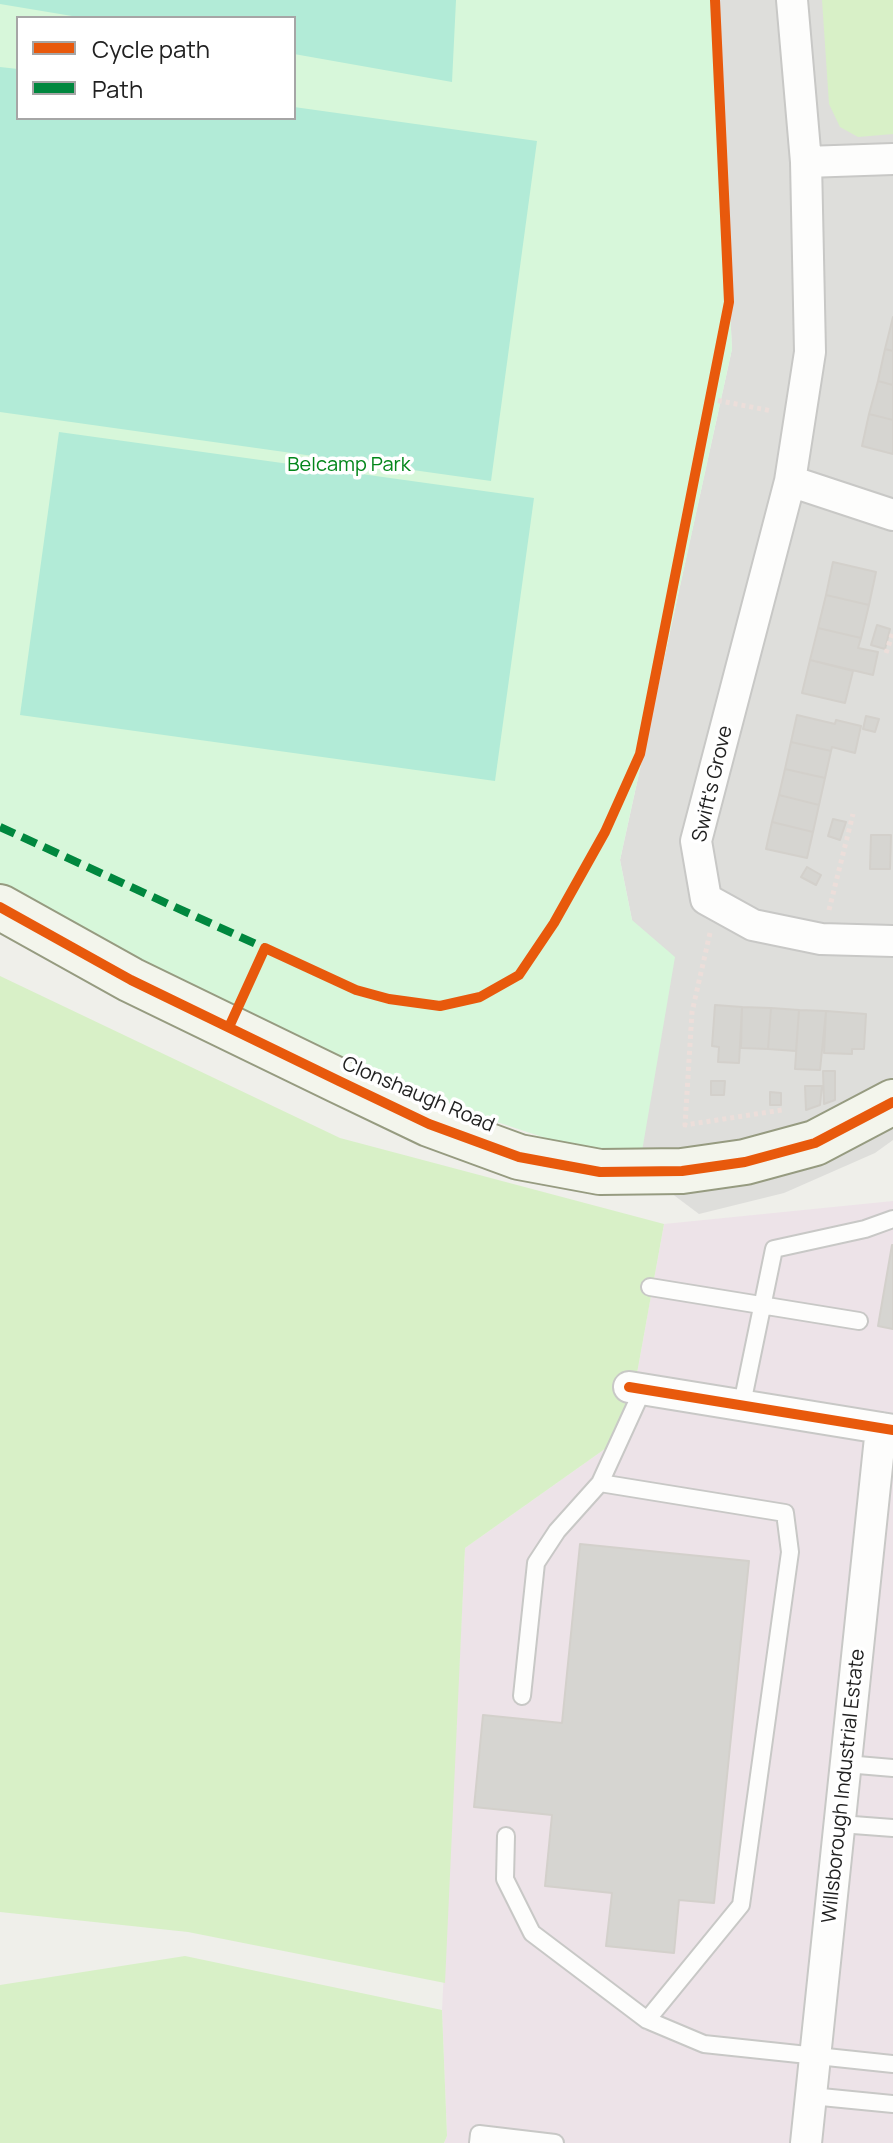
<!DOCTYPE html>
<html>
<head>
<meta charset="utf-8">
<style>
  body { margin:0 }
  #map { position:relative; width:893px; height:2143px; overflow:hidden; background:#efefea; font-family:Manrope,sans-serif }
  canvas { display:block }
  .legend { position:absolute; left:16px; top:16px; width:280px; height:104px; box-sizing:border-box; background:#fff; border:2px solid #a6a6a6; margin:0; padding:10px 14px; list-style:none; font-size:24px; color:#212121 }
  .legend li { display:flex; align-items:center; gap:16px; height:40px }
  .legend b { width:40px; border:2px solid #a6a6a6 }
</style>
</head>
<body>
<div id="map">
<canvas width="893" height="2143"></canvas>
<ul class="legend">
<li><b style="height:10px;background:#e8590c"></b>Cycle path</li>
<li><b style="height:10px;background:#00873e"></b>Path</li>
</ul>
</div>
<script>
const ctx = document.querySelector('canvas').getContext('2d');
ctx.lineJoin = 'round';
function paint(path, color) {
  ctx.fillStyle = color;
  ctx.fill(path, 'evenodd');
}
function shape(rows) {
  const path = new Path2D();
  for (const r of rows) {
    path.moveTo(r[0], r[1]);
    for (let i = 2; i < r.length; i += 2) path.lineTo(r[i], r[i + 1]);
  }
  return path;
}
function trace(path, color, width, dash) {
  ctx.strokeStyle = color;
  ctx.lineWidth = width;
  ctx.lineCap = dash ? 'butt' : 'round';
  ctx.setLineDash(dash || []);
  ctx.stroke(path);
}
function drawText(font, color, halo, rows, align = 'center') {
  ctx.font = font + ' Manrope,sans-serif';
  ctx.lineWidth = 7;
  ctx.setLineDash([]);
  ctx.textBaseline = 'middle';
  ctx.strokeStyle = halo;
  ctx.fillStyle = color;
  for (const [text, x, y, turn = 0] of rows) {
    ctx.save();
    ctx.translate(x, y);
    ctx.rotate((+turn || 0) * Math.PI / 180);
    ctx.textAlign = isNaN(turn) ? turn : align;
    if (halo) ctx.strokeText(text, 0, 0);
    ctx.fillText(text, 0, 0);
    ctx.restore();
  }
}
paint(shape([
  [714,0,893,0,893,1140,875,1153,784,1193,699,1214,639,1169,632,920,620,860,732,349]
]), '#dededb');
paint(shape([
  [893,1201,893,2143,444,2143,447,2136,442,2010,465,1548,626,1434,664,1224]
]), '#ede3e8');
paint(shape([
  [822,0,893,0,893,134,858,137,840,127,829,104],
  [0,976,340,1138,664,1224,626,1434,465,1548,445,1983,188,1932,0,1912],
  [185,1956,442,2010,447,2136,444,2143,0,2143,0,1985]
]), '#d8f0c7');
paint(shape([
  [0,0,714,0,732,349,620,860,632,920,675,957,639,1169,346,1072,0,897],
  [18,18,294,18,294,118,18,118]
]), '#d7f7da');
paint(shape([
  [0,0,456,0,452,82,294,54,294,18,84,18,0,4],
  [0,67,18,69,18,118,294,118,294,107,537,141,491,481,0,412],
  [59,432,534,498,495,781,20,715]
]), '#b2ebd7');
const building = shape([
  [893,317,893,351,885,349,893,317],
  [885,349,893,351,893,385,878,381,885,349],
  [878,381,893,385,893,420,869,414,878,381],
  [869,414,893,420,893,454,862,446,869,414],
  [833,562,876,572,869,605,826,595,833,562],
  [826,595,869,605,861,638,818,628,826,595],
  [877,625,890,629,885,649,871,645,877,625],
  [818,628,861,638,858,648,878,652,873,675,810,660,818,628],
  [810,660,853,671,845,703,802,693,810,660],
  [797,715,835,724,836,720,861,726,855,753,832,747,831,751,791,742,797,715],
  [866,716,879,719,875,732,863,729,866,716],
  [791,742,831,751,825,778,785,769,791,742],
  [785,769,825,778,819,805,779,795,785,769],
  [779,795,819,805,813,832,772,822,779,795],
  [833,819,846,822,840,840,828,836,833,819],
  [772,822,813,832,807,858,766,849,772,822],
  [871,835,891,835,890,869,870,869,871,835],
  [807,867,821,875,816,885,801,877,807,867],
  [715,1005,742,1007,739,1063,718,1062,719,1047,712,1046,715,1005],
  [742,1007,771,1008,768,1049,741,1048,742,1007],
  [771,1008,799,1010,796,1051,768,1049,771,1008],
  [799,1010,826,1011,820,1070,795,1069,799,1010],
  [826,1011,866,1014,864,1049,852,1049,852,1054,824,1053,826,1011],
  [823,1071,835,1071,835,1100,824,1104,823,1071],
  [711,1081,725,1081,724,1095,711,1095,711,1081],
  [805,1086,822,1086,820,1105,806,1110,805,1086],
  [770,1092,781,1093,781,1105,770,1105,770,1092],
  [892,1245,893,1245,893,1329,878,1326,892,1245],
  [580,1544,749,1561,714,1903,679,1900,674,1953,606,1946,612,1893,545,1886,552,1815,474,1807,483,1715,562,1723,580,1544]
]);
paint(building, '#d6d5d1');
trace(building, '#d3d0cb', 2);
const lane = shape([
  [650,1287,859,1321],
  [742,1404,774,1249,865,1229,893,1219],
  [600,1483,785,1513,790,1552,741,1905,647,2020],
  [522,1696,536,1563,557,1531,600,1483,643,1389],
  [846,1764,893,1768],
  [840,1824,893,1828],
  [506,1836,505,1879,532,1933,647,2020,704,2044,893,2064],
  [811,2096,893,2104],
  [478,2143,479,2134,555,2143]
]);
const street = shape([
  [792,0,806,162,810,352,790,481,696,841,706,899,753,925,821,939,893,941],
  [806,162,893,159],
  [790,481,893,515],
  [629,1387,893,1430],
  [806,2143,881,1428]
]);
const secondary = shape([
  [0,907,131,980,339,1081,429,1124,519,1157,600,1172,682,1171,745,1162,815,1143,893,1102]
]);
trace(lane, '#c8c8c6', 20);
trace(street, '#c8c8c6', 34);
trace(secondary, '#969b80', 48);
trace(shape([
  [710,399,772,411],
  [886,653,893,632],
  [829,910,853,814],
  [710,933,692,1012,685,1125,782,1110],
  [244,994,265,948]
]), '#ecdeda', 5, [4, 4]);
trace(lane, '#fdfdfc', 16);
trace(street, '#fdfdfc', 30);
trace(secondary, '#f3f5ec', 44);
trace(shape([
  [0,827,269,950]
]), '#00873e', 8, [16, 8]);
trace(shape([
  [0,907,131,980,339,1081,429,1124,519,1157,600,1172,682,1171,745,1162,815,1143,893,1102],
  [229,1027,265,948,356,990,389,999,440,1006,480,997,519,975,554,923,605,832,640,754,729,302,715,0],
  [629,1387,893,1430]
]), '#e8590c', 10);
drawText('20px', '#03861a', '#fff', [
  ["Belcamp Park",349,465]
]);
drawText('20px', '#212121', '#fff', [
  ["Swift's Grove",713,784,-77],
  ["Clonshaugh Road",418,1095,23],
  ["Willsborough Industrial Estate",844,1786,-84]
]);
</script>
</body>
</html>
